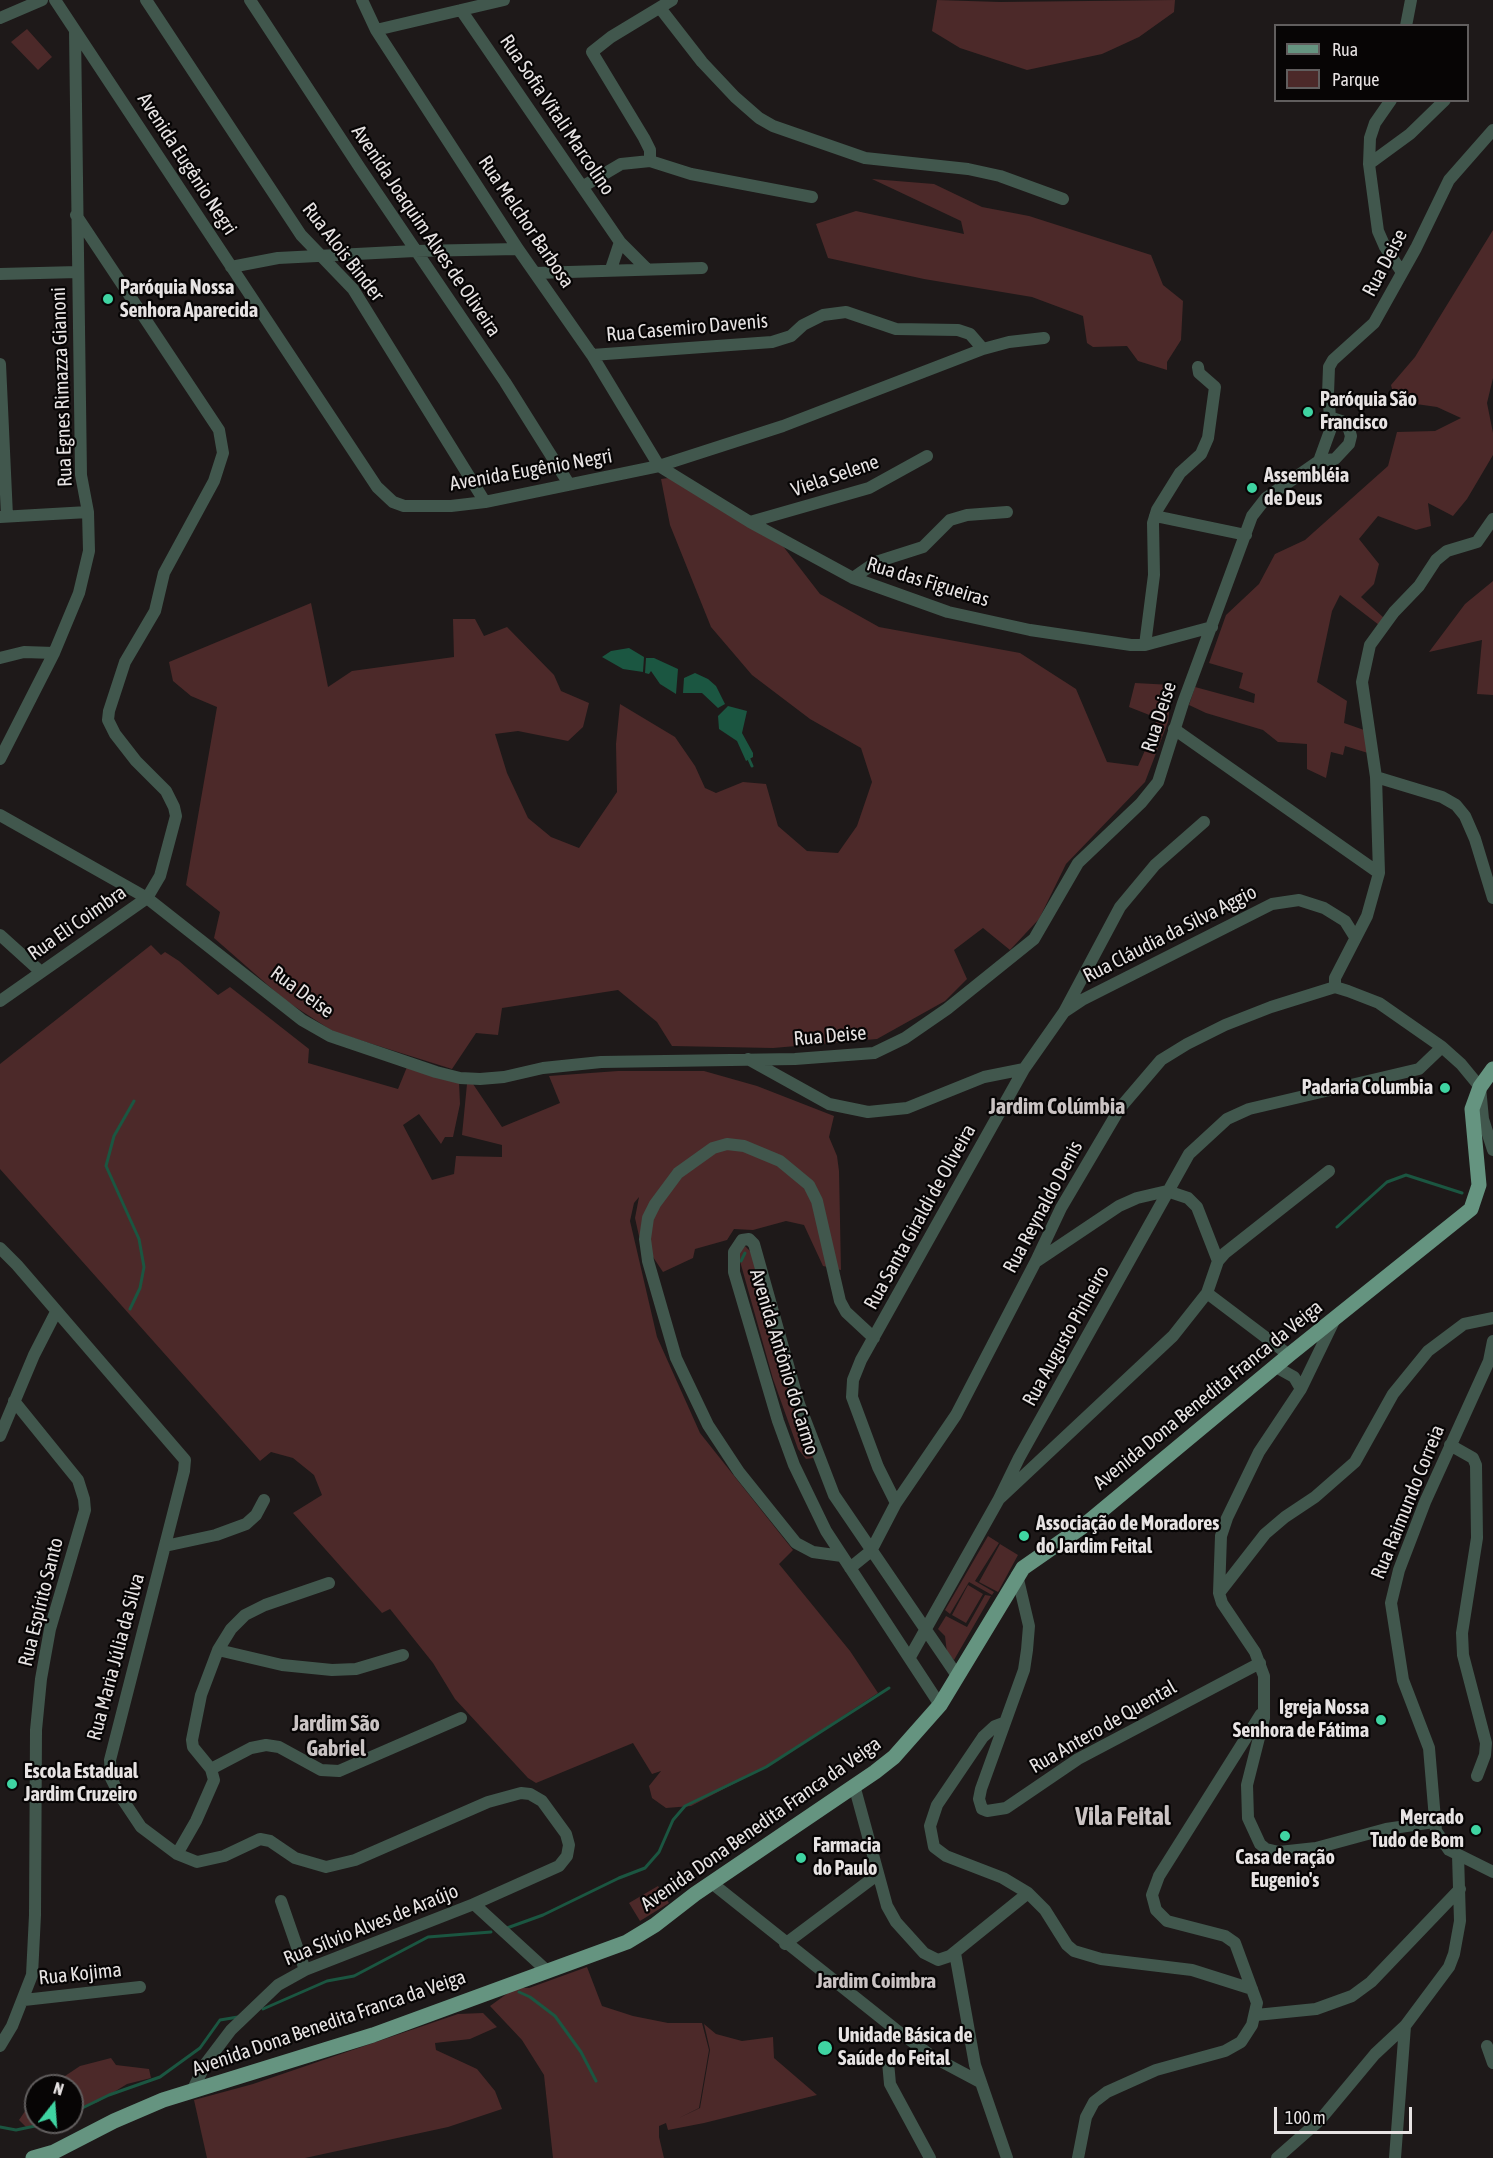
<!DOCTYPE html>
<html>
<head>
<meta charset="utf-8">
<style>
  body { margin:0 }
  #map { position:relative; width:1493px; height:2158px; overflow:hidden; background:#1e1919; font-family:"Asap Condensed",sans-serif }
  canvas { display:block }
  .legend { position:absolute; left:1274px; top:24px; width:195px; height:78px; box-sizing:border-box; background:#070505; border:2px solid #615e5e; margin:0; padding:8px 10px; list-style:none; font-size:18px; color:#e7e3e3 }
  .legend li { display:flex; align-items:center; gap:12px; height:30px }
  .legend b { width:30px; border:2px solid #615e5e }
  .north { position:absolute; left:24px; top:2074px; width:60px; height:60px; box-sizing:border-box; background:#070505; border:2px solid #615e5e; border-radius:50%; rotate:17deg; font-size:16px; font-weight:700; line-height:24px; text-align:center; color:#e7e3e3 }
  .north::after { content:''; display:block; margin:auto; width:21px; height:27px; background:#3fd4a2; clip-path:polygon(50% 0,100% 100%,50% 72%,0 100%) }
  .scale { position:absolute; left:1274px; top:2107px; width:138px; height:27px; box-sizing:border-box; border:3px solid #e7e3e3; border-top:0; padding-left:8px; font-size:18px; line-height:21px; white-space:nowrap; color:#e7e3e3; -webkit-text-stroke:4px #070505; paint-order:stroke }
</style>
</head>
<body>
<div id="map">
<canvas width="1493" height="2158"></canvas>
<ul class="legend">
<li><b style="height:8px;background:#659480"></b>Rua</li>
<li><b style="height:16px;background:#4c2929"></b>Parque</li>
</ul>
<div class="north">N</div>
<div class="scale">100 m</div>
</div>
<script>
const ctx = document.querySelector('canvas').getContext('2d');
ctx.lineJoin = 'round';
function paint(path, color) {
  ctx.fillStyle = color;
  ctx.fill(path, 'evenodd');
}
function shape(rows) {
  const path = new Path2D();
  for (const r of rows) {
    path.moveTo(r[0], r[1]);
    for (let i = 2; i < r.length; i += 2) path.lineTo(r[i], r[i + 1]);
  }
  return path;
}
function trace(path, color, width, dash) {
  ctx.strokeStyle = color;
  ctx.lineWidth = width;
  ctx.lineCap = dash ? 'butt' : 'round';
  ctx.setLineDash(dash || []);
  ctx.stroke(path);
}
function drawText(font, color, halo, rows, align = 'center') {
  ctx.font = font + ' "Asap Condensed",sans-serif';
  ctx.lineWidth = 4.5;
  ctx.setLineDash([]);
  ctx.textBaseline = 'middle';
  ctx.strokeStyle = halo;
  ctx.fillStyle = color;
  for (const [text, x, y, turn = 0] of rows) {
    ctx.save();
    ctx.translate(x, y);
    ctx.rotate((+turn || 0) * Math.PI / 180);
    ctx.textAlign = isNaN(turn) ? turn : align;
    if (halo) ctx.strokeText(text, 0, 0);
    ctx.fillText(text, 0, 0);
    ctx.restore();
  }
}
paint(shape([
  [937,0,1000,2,1175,0,1174,12,1139,37,1102,54,1027,70,960,48,932,31],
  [27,29,52,57,38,70,11,42],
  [872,179,934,184,982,207,1029,216,1151,255,1163,285,1183,301,1181,340,1167,362,1167,370,1138,361,1127,346,1093,347,1087,343,1083,316,1032,297,924,279,828,258,816,224,856,211,964,234,961,221],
  [1493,230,1493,378,1487,403,1493,433,1493,455,1467,499,1453,516,1428,503,1431,526,1416,530,1378,516,1359,539,1379,564,1374,584,1361,597,1384,618,1379,625,1340,595,1332,611,1317,682,1347,701,1344,723,1367,731,1368,753,1345,746,1343,755,1331,752,1326,778,1307,769,1307,744,1278,742,1263,730,1206,713,1189,705,1195,687,1254,703,1255,694,1239,688,1243,673,1209,663,1226,615,1259,584,1275,554,1305,540,1388,466,1397,432,1435,431,1461,418,1437,407,1395,401,1391,385,1415,357],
  [676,477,779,541,820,594,879,627,1020,653,1076,689,1107,762,1138,766,1151,737,1157,718,1129,707,1135,683,1172,685,1168,722,1145,782,1066,864,1039,919,1010,950,983,928,954,950,967,979,945,1001,877,1039,773,1048,672,1046,657,1022,618,990,502,1008,498,1035,476,1033,452,1069,334,1032,286,1001,214,938,220,912,186,885,217,707,191,696,173,681,169,662,311,603,328,687,352,671,454,657,453,619,475,619,484,636,507,627,554,675,561,691,589,703,583,727,568,741,518,731,495,734,507,773,528,818,551,837,579,848,617,792,616,744,620,704,675,737,695,766,705,788,716,793,743,782,766,784,778,826,807,851,838,853,857,826,872,782,861,748,810,719,752,675,711,627,670,525,661,479],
  [1493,581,1493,695,1477,694,1482,640,1429,652,1465,604],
  [151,945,161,955,165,952,179,961,218,995,230,987,309,1049,308,1063,398,1089,407,1067,459,1082,460,1104,453,1137,445,1137,441,1144,419,1114,403,1125,432,1180,454,1174,456,1156,502,1157,502,1145,462,1135,467,1084,473,1084,502,1127,560,1103,549,1076,618,1071,704,1071,757,1086,834,1116,829,1137,837,1156,839,1171,841,1270,823,1266,804,1225,786,1221,753,1230,734,1229,727,1240,695,1249,693,1258,663,1272,639,1236,635,1218,639,1197,634,1203,630,1221,657,1337,700,1433,793,1550,779,1564,850,1651,878,1693,766,1767,691,1806,666,1808,652,1798,649,1786,661,1771,652,1774,633,1743,536,1783,528,1778,455,1699,433,1663,390,1609,382,1613,293,1513,322,1495,314,1475,293,1458,271,1452,260,1461,0,1169,0,1064],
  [745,1246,751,1252,814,1447,813,1458,806,1459,798,1449,773,1379,738,1254],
  [988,1536,999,1543,975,1581,994,1592,992,1595,969,1582,950,1614,945,1610],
  [1000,1544,1018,1555,998,1592,979,1582],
  [968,1585,983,1594,966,1623,952,1615],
  [985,1595,991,1596,954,1660,947,1653,945,1636,938,1629,946,1616,967,1627],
  [658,1886,669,1903,640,1921,629,1903],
  [587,1967,602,2006,633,2016,668,2023,702,2023,709,2050,699,2108,679,2118,700,2108,710,2050,704,2024,716,2034,742,2041,773,2037,774,2058,817,2095,704,2123,668,2130,666,2123,659,2126,659,2137,664,2158,553,2158,544,2075,522,2040,490,2006,515,1988,529,1988],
  [483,2013,497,2027,470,2039,435,2043,436,2050,477,2069,495,2091,502,2109,448,2127,305,2158,207,2158,194,2100,253,2084,458,2014],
  [111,2058,116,2065,149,2069,151,2078,127,2084,98,2102,72,2111,72,2086,50,2086,80,2066],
  [36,2095,36,2122,51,2122,45,2126,35,2123,27,2128,19,2120]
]), '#4c2929');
paint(shape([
  [629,648,644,657,643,672,623,669,602,657,611,651],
  [646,658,654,658,678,669,676,694,660,684,651,671,649,674,645,673],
  [695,673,708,679,716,686,725,704,718,708,702,693,683,693,684,678],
  [728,706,747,711,742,733,753,753,753,757,746,761,737,741,719,729,718,716]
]), '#1b5641');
trace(shape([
  [748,757,752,766],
  [1337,1227,1387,1182,1406,1175,1462,1193],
  [741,1261,745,1253],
  [130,1309,140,1288,144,1267,139,1239,106,1166,114,1136,134,1101],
  [507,1928,543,1915,619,1878,645,1868,659,1852,673,1820,685,1806,766,1767,889,1688],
  [519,1992,530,1997,555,2016,581,2052,596,2081],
  [263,2009,327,1981,354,1976,428,1937,491,1932],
  [72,2113,109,2095,160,2077,200,2048,220,2020,238,2017],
  [0,2127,16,2130,54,2122]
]), '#1b5641', 3);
trace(shape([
  [55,0,377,487,393,502,404,506,451,506,485,502,659,466,783,426,983,349,1009,342,1044,338],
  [146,0,301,235,353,289,485,502],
  [250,0,360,168,505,382,569,484],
  [362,0,376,30,518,249,592,355,659,466,750,522,853,578,948,612,1030,630,1131,645,1145,645,1212,627],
  [660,8,702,62,735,97,759,118,773,126,865,158,968,169,1000,176,1063,199],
  [461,10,620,242,647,269],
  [0,18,42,0],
  [1406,26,1411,0],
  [376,30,504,0],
  [1391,100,1375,123,1370,138,1369,164,1378,231,1385,247,1401,271],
  [650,161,650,150,644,138,592,52,611,37,672,0],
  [1369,164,1410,134,1445,100],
  [582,187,621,164,650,161,691,174,812,197],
  [231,267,278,258,415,251,518,249],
  [611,269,620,242],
  [535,273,702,268],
  [0,274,78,272],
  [592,355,772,342,791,336,803,325,823,315,846,312,896,329,958,330,970,334,983,349],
  [0,364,7,516],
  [1319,461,1335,459,1349,444,1351,436,1347,423,1329,417],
  [1155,516,1246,535],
  [0,517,88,512],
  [750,522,869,488,927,456],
  [853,578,876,562,923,547,950,520,967,515,1007,512],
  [1145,645,1154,575,1153,523,1157,510,1180,473,1201,454,1208,438,1215,387,1199,373,1198,367],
  [0,658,24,652,54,653],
  [1174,729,1379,873],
  [0,759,54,653,79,593,89,551,88,512,81,475,75,31],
  [1376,777,1442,797,1456,805,1465,816,1475,839,1493,898],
  [0,815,147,898,302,1020,330,1036,436,1072,460,1078,480,1079,504,1077,543,1068,601,1062,795,1059,874,1053,905,1038,947,1009,1034,939,1078,863,1141,803,1158,782,1183,703,1252,516,1266,498,1319,461,1331,428,1328,394,1329,367,1333,360,1374,323,1416,248,1449,180,1493,130],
  [0,935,41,972],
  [1335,987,1335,978,1367,916,1379,873,1376,777,1362,682,1370,645,1394,612,1419,586,1436,560,1447,551,1477,542,1493,519],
  [0,1001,147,898,160,876,176,816,174,807,166,791,136,761,115,734,108,720,109,711,125,662,155,611,164,573,214,481,223,453,219,430,76,215],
  [1064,1012,1082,1000,1272,904,1299,900,1324,908,1345,921,1355,937],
  [748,1059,829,1104,868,1112,907,1108,984,1077,1024,1069],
  [0,1248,17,1265,185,1460,184,1471,110,1760,111,1778,119,1794,141,1827,177,1854,197,1862,224,1856,260,1839,270,1841,295,1858,326,1867,355,1860,488,1802,521,1793,530,1794,542,1801,566,1834,569,1845,567,1856,559,1866,474,1904,305,1970,278,1985,231,2030,206,2063,192,2091],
  [1037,1261,1119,1206,1137,1198,1167,1191,1188,1198,1197,1207,1218,1261],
  [1207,1293,1289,1355],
  [1334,1321,1301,1389,1259,1452,1227,1518,1221,1536,1219,1593,1222,1603,1255,1652,1264,1676,1264,1718,1247,1785,1248,1818,1260,1844,1266,1849,1279,1852,1316,1848,1386,1829,1434,1822],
  [1493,1341,1489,1361,1425,1502,1399,1570,1391,1603,1403,1680,1429,1748,1436,1831,1449,1850,1493,1872],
  [1276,1367,1294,1377,1301,1389],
  [0,1436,34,1355,56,1312],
  [1450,1445,1473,1458,1476,1465,1477,1538,1462,1633,1463,1655,1486,1743,1485,1755,1477,1776],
  [999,1499,1019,1458,1189,1154,1227,1119,1249,1109,1419,1069,1442,1047],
  [896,1503,878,1467,852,1397,853,1380,861,1360,1024,1069,1064,1012,1120,907,1155,865,1204,822],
  [165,1546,216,1535,246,1524,256,1515,264,1500],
  [842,1556,813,1552,796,1543,739,1472,708,1425,676,1358,648,1261,645,1239,648,1218,655,1204,678,1173,713,1148,727,1144,744,1146,780,1161,809,1185,817,1201,840,1301,846,1312,874,1338],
  [850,1568,871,1551,896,1503,956,1415,1036,1261,1061,1208,1120,1108,1161,1060,1187,1044,1225,1025,1271,1007,1335,987,1348,991,1379,1003,1442,1047,1461,1064,1480,1087,1483,1119,1493,1150],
  [1017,1575,1029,1626,1027,1650,1024,1670,981,1789,979,1799,982,1809,987,1811,1006,1808,1078,1759,1260,1663],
  [1219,1593,1265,1534,1285,1517,1315,1497,1355,1462,1393,1394,1428,1351,1464,1324,1493,1318],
  [218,1650,282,1665,332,1670,356,1669,403,1655],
  [910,1657,999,1499,1173,1336,1207,1293,1218,1261,1225,1253,1329,1171],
  [940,1705,826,1531,794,1465,778,1421,734,1272,734,1252,742,1240,749,1239,754,1244,799,1404,834,1495,958,1677],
  [1003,1723,995,1726,983,1737,937,1805,930,1826,934,1847,946,1856,1003,1878,1028,1893,1045,1910,1067,1945,1074,1951,1101,1959,1192,1970,1252,1989],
  [211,1769,251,1748,266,1745,279,1747,321,1770,339,1771,461,1718],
  [854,1785,887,1906,896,1922,924,1953,938,1960,950,1956,1028,1893],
  [177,1854,196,1821,214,1780,211,1769,193,1747,192,1740,201,1695,218,1650,231,1629,245,1615,265,1605,329,1583],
  [713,1884,895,2029,933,2057,980,2082],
  [281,1901,305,1970],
  [474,1904,546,1970],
  [785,1944,877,1875],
  [955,1953,975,2065,1007,2158],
  [24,2000,140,1987],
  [1256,2015,1316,2009,1352,1996,1371,1982,1460,1889],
  [0,2046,12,2026,32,1975,35,1915,36,1730,41,1679,50,1629,85,1510,84,1499,78,1480,14,1401],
  [1487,2046,1493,2063],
  [888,2062,890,2084,930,2158],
  [1078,2158,1086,2117,1094,2102,1107,2092,1156,2070,1225,2051,1241,2042,1252,2025,1257,2003,1235,1943,1225,1936,1167,1921,1156,1910,1152,1895,1159,1876,1261,1714],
  [1277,2158,1320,2120,1375,2054,1405,2026,1449,1967,1454,1954,1460,1921,1458,1855],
  [1395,2158,1405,2026]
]), '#41574d', 12);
trace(shape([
  [33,2158,54,2152,114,2121,163,2100,373,2035,627,1942,655,1925,695,1894,875,1772,894,1757,940,1705,1023,1568,1082,1527,1289,1355,1471,1209,1479,1185,1472,1109,1480,1087,1493,1069]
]), '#659480', 15);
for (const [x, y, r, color] of [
  [108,299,6,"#3fd4a2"],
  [1308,412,6,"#3fd4a2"],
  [1252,488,6,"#3fd4a2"],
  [1445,1088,6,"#3fd4a2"],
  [1024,1536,6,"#3fd4a2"],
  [1381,1720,6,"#3fd4a2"],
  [12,1784,6,"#3fd4a2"],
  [1476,1830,6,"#3fd4a2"],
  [1285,1836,6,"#3fd4a2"],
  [801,1858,6,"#3fd4a2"],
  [825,2048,8,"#3fd4a2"]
]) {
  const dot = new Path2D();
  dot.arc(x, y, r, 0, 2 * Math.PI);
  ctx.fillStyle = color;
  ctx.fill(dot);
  trace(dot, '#070505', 2);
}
drawText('20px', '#e7e3e3', '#070505', [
  ["Rua Sofia Vitali Marcolino",557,115,56],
  ["Avenida Eugênio Negri",187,164,57],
  ["Rua Melchor Barbosa",526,222,56],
  ["Avenida Joaquim Alves de Oliveira",426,231,56],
  ["Rua Alois Binder",343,252,52],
  ["Rua Deise",1385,263,-62],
  ["Rua Casemiro Davenis",687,328,-5],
  ["Rua Egnes Rimazza Gianoni",62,387,-92],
  ["Avenida Eugênio Negri",531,470,-10],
  ["Viela Selene",835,476,-19],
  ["Rua das Figueiras",928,582,17],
  ["Rua Deise",1159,717,-72],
  ["Rua Eli Coimbra",77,923,-35],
  ["Rua Cláudia da Silva Aggio",1170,934,-27],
  ["Rua Deise",302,992,36],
  ["Rua Deise",830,1036,-5],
  ["Rua Reynaldo Denis",1043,1207,-62],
  ["Rua Santa Giraldi de Oliveira",920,1217,-61],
  ["Rua Augusto Pinheiro",1066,1336,-61],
  ["Avenida Antônio do Carmo",784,1362,73],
  ["Avenida Dona Benedita Franca da Veiga",1208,1395,-39],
  ["Rua Raimundo Correia",1408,1502,-68],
  ["Rua Espírito Santo",41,1602,-76],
  ["Rua Maria Júlia da Silva",116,1657,-75],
  ["Rua Antero de Quental",1103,1727,-30],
  ["Avenida Dona Benedita Franca da Veiga",761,1824,-35],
  ["Rua Sílvio Alves de Araújo",371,1925,-22],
  ["Rua Kojima",80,1974,-6],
  ["Avenida Dona Benedita Franca da Veiga",329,2023,-19]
]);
drawText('bold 20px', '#e7e3e3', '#070505', [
  ["Paróquia Nossa",120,288],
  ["Senhora Aparecida",120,311],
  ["Paróquia São",1320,400],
  ["Francisco",1320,423],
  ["Assembléia",1264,476],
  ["de Deus",1264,499],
  ["Padaria Columbia",1433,1088,"right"],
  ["Associação de Moradores",1036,1524],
  ["do Jardim Feital",1036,1547],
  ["Igreja Nossa",1369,1708,"right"],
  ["Senhora de Fátima",1369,1731,"right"],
  ["Escola Estadual",24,1772],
  ["Jardim Cruzeiro",24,1795],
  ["Mercado",1464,1818,"right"],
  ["Tudo de Bom",1464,1841,"right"],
  ["Farmacia",813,1846],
  ["do Paulo",813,1869],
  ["Casa de ração",1285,1858,"center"],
  ["Eugenio's",1285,1881,"center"],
  ["Unidade Básica de",838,2036],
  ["Saúde do Feital",838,2059]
], 'left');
drawText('bold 21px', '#cac3c3', '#070505', [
  ["Jardim Coimbra",876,1981]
]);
drawText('bold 22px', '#cac3c3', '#070505', [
  ["Jardim Colúmbia",1057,1107],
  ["Jardim São",336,1724],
  ["Gabriel",336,1749]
]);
drawText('bold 26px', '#cac3c3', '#070505', [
  ["Vila Feital",1123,1817]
]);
</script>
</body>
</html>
